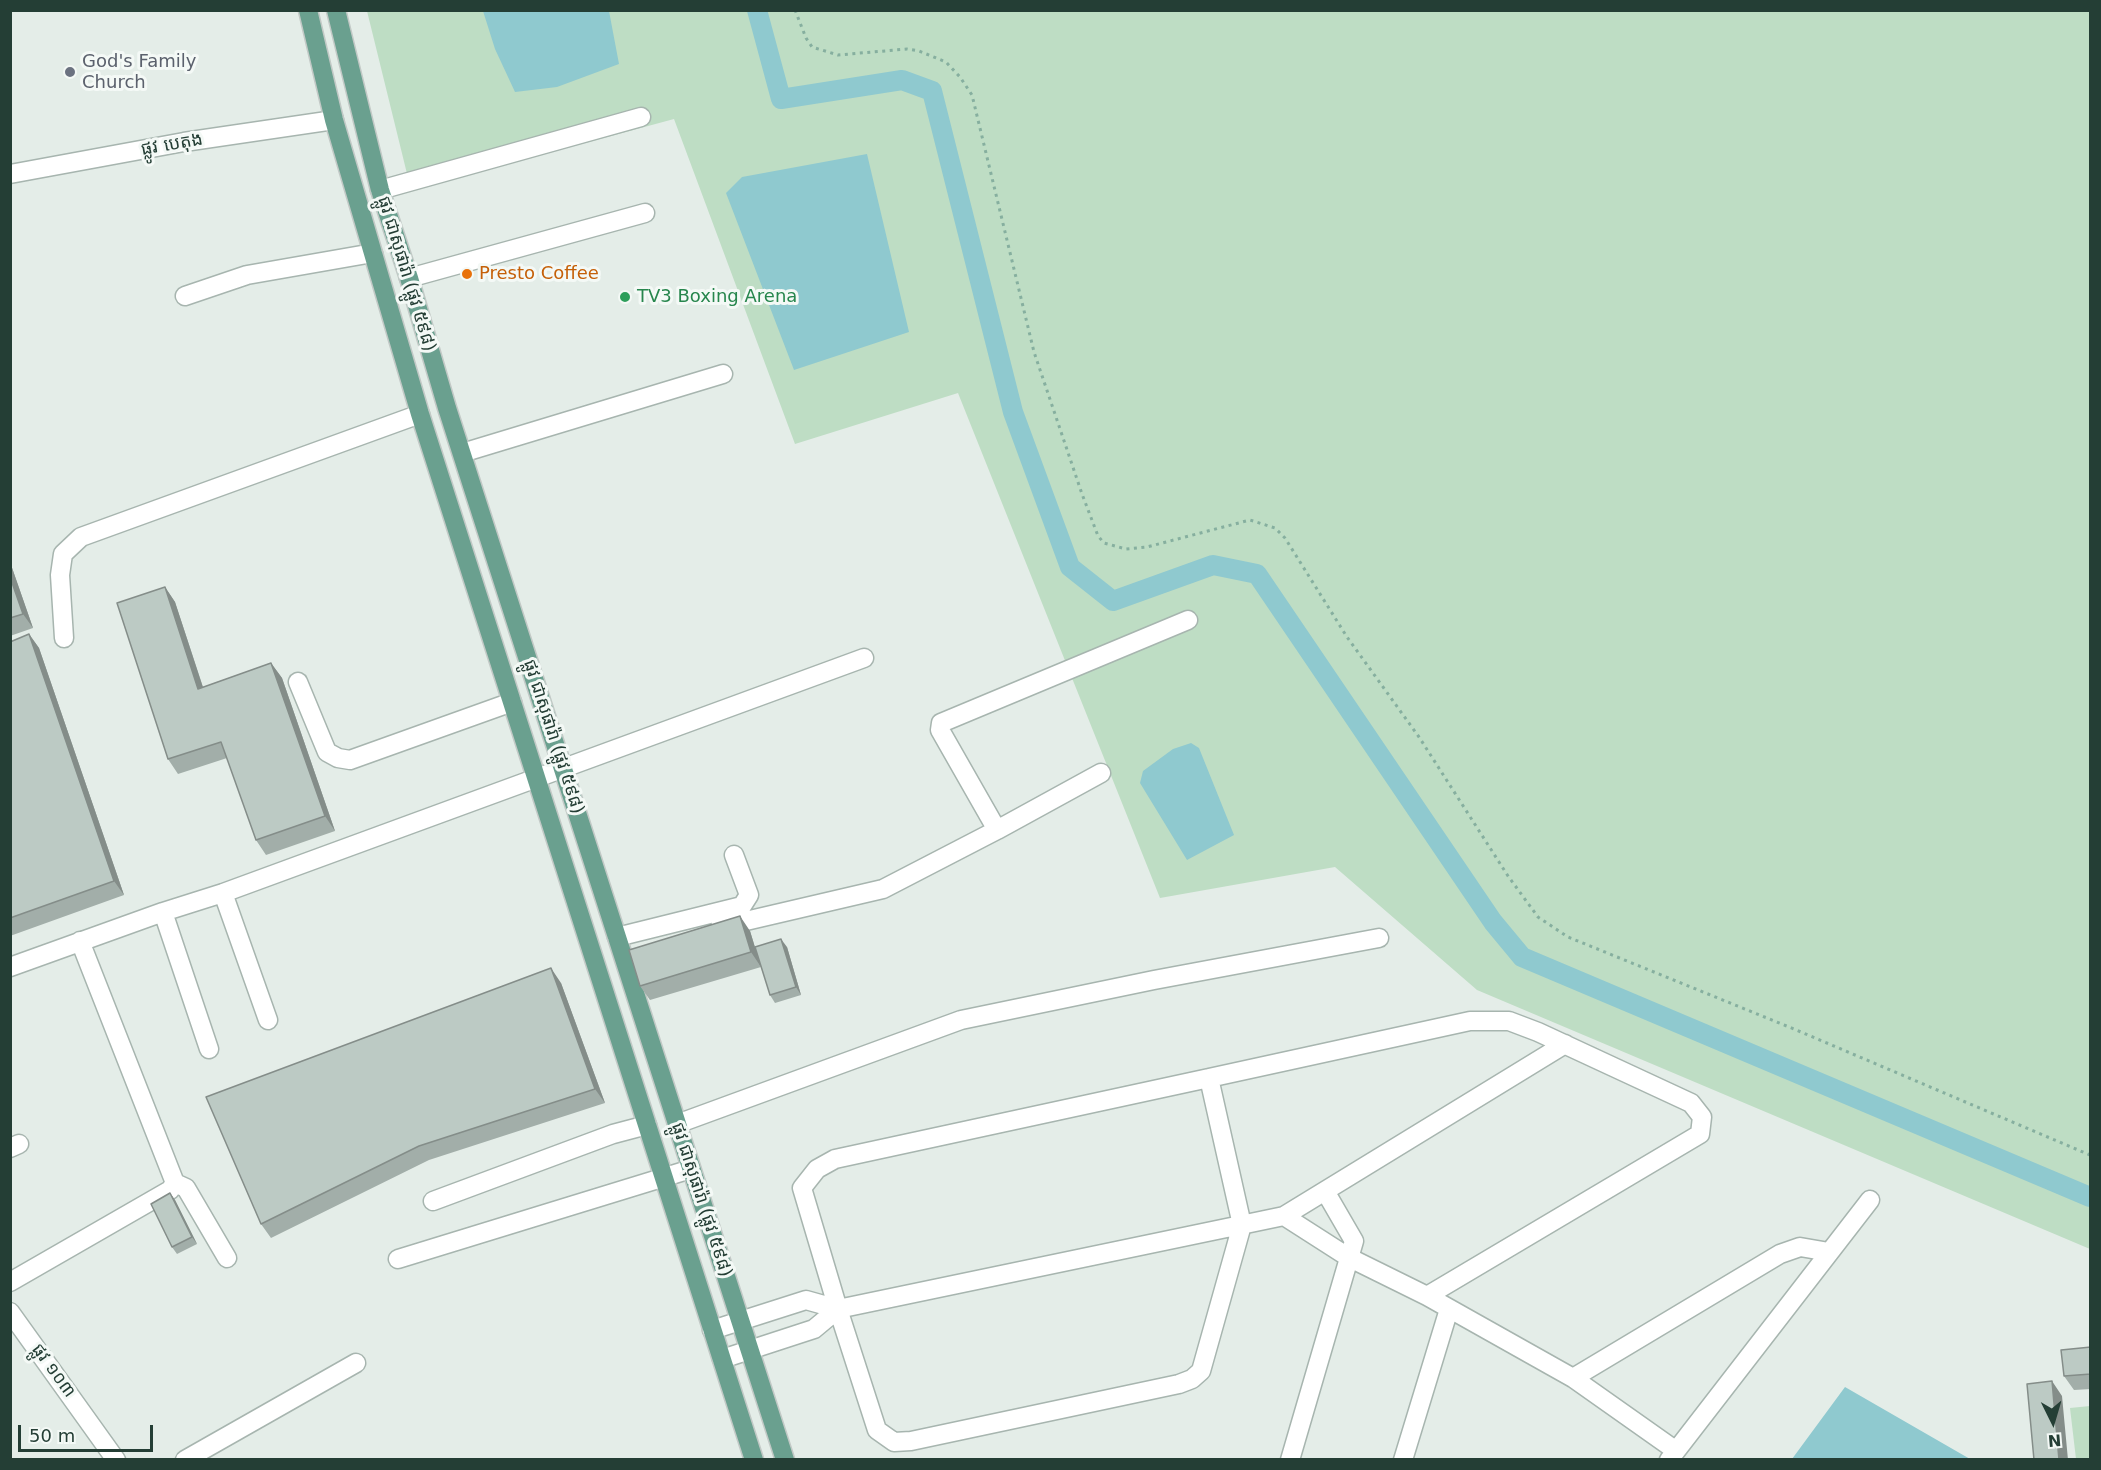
<!DOCTYPE html>
<html>
<head>
<meta charset="utf-8">
<style>
  body { margin:0 }
  #map { position:relative; width:2101px; height:1470px; overflow:hidden; background:#e4ede8; font-family:"DejaVu Sans",sans-serif }
  canvas { display:block }
  .frame { position:absolute; inset:0; border:12px solid #243e35; pointer-events:none }
  .north { position:absolute; left:2023px; top:1392px; width:60px; height:60px; -webkit-text-stroke:4px #f4f9f6; paint-order:stroke; rotate:175deg; font-size:16px; font-weight:700; line-height:24px; text-align:center; color:#243e35 }
  .north::after { content:''; display:block; margin:auto; width:21px; height:27px; background:#243e35; clip-path:polygon(50% 0,100% 100%,50% 72%,0 100%) }
  .scale { position:absolute; left:18px; top:1425px; width:135px; height:27px; box-sizing:border-box; border:3px solid #243e35; border-top:0; padding-left:8px; font-size:18px; line-height:21px; white-space:nowrap; color:#243e35; -webkit-text-stroke:4px #f4f9f6; paint-order:stroke }
</style>
</head>
<body>
<div id="map">
<canvas width="2101" height="1470"></canvas>
<div class="frame"></div>
<div class="north">N</div>
<div class="scale">50 m</div>
</div>
<script>
const ctx = document.querySelector('canvas').getContext('2d');
ctx.lineJoin = 'round';
function paint(path, color) {
  ctx.fillStyle = color;
  ctx.fill(path, 'evenodd');
}
function shape(rows) {
  const path = new Path2D();
  for (const r of rows) {
    path.moveTo(r[0], r[1]);
    for (let i = 2; i < r.length; i += 2) path.lineTo(r[i], r[i + 1]);
  }
  return path;
}
function trace(path, color, width, dash) {
  ctx.strokeStyle = color;
  ctx.lineWidth = width;
  ctx.lineCap = dash ? 'butt' : 'round';
  ctx.setLineDash(dash || []);
  ctx.stroke(path);
}
function drawText(font, color, halo, rows, align = 'center') {
  ctx.font = font + ' "DejaVu Sans","Noto Sans Khmer",sans-serif';
  ctx.lineWidth = 6;
  ctx.setLineDash([]);
  ctx.textBaseline = 'middle';
  ctx.strokeStyle = halo;
  ctx.fillStyle = color;
  for (const [text, x, y, turn = 0] of rows) {
    ctx.save();
    ctx.translate(x, y);
    ctx.rotate((+turn || 0) * Math.PI / 180);
    ctx.textAlign = isNaN(turn) ? turn : align;
    if (halo) ctx.strokeText(text, 0, 0);
    ctx.fillText(text, 0, 0);
    ctx.restore();
  }
}
paint(shape([
  [367,11,2090,11,2090,1249,1477,990,1335,867,1160,898,958,393,795,444,674,119,411,190],
  [2090,1406,2090,1459,2076,1459,2070,1408]
]), '#beddc4');
paint(shape([
  [483,11,609,11,619,64,557,87,515,92,495,49],
  [867,154,909,332,794,370,726,193,742,177],
  [1191,743,1199,748,1234,835,1187,860,1140,783,1143,771,1173,749],
  [1845,1387,1970,1459,1792,1459]
]), '#8fc9cf');
trace(shape([
  [757,10,781,99,902,80,932,91,1013,412,1070,567,1113,601,1213,565,1257,574,1493,922,1522,957,2090,1197]
]), '#8fc9cf', 20);
const minor = shape([
  [10,174,184,142,334,120],
  [380,190,641,117],
  [409,278,645,213],
  [185,296,247,275,373,253],
  [462,453,723,374],
  [64,638,60,575,63,554,81,537,420,414],
  [298,682,327,752,338,758,350,760,512,702],
  [997,830,940,730,941,723,1188,620],
  [223,893,268,1020],
  [163,912,209,1049],
  [720,927,883,889,997,830,1101,773],
  [617,937,742,906,749,895,734,855],
  [10,967,163,912,223,893,864,658],
  [1209,1078,1242,1225,1201,1371,1192,1379,1179,1384,911,1441,894,1442,877,1430,838,1309,802,1188,817,1169,835,1159,1209,1078,1470,1021,1509,1021,1538,1032,1691,1103,1702,1117,1700,1134,1427,1296],
  [677,1124,961,1020,1154,980,1379,938],
  [10,1148,19,1144],
  [175,1183,186,1188,227,1258],
  [433,1201,613,1134,647,1125],
  [1284,1216,1348,1257,1427,1296,1573,1378,1675,1450],
  [398,1259,691,1169],
  [10,1282,170,1190,175,1183,80,941],
  [10,1312,116,1460],
  [712,1330,806,1300,838,1309,1284,1216,1565,1044],
  [722,1359,814,1329,838,1309],
  [1573,1378,1780,1254,1800,1247,1829,1252],
  [185,1460,356,1363],
  [1290,1460,1354,1241,1325,1191],
  [1403,1460,1449,1309],
  [1669,1460,1870,1200]
]);
const major = shape([
  [308,10,334,120,420,414,754,1460],
  [336,10,380,190,409,278,447,408,785,1460]
]);
trace(minor, '#a7b5af', 21);
trace(major, '#c2c9c6', 21);
trace(shape([
  [795,10,806,38,812,47,838,55,907,49,919,51,946,62,960,77,972,95,1034,352,1082,494,1098,536,1104,543,1126,549,1147,547,1250,520,1275,528,1285,538,1347,637,1419,737,1508,876,1538,917,1568,937,1794,1029,2090,1155]
]), '#86af9f', 3, [3, 4.5]);
trace(minor, '#fff', 18);
trace(major, '#6aa08f', 18);
paint(shape([
  [10,562,33,628,10,636],
  [165,587,175,602,203,687,271,663,282,678,335,831,266,855,256,840,227,758,178,774,168,759],
  [29,634,39,648,124,895,10,936,10,642],
  [750,931,761,967,650,1000,640,986],
  [787,947,801,995,775,1003,770,995],
  [561,983,605,1103,429,1160,271,1238,261,1224],
  [170,1193,175,1200,197,1244,177,1254,172,1247],
  [2091,1347,2091,1389,2074,1390,2064,1376]
]), '#a2aea9');
paint(shape([
  [10,562,33,628,23,614,10,577],
  [165,587,175,602,208,703,198,689],
  [29,634,39,648,124,895,114,881],
  [271,663,282,678,335,831,325,816],
  [740,916,750,931,761,967,751,952],
  [781,939,787,947,801,995,796,987],
  [551,968,561,983,605,1103,595,1089],
  [170,1193,175,1200,197,1244,192,1237],
  [2052,1381,2062,1396,2068,1460,2059,1460]
]), '#848d89');
const building = shape([
  [10,577,23,614,10,618,10,577],
  [165,587,198,689,271,663,325,816,256,840,221,742,168,759,117,603,165,587],
  [29,634,114,881,10,918,10,642,29,634],
  [740,916,751,952,640,986,629,950,740,916],
  [781,939,796,987,770,995,755,947,781,939],
  [551,968,595,1089,419,1146,261,1224,206,1097,551,968],
  [170,1193,192,1237,172,1247,151,1204,170,1193],
  [2091,1347,2091,1374,2064,1376,2061,1350,2091,1347],
  [2052,1381,2059,1460,2034,1460,2027,1384,2052,1381]
]);
paint(building, '#bccac4');
trace(building, '#848d89', 1.5);
for (const [x, y, r, color] of [
  [70,72,6,"#6b7280"],
  [467,274,6,"#e8710a"],
  [625,297,6,"#2e9e5b"]
]) {
  const dot = new Path2D();
  dot.arc(x, y, r, 0, 2 * Math.PI);
  ctx.fillStyle = color;
  ctx.fill(dot);
  trace(dot, '#f4f9f6', 2);
}
drawText('18px', '#5b616d', '#f4f9f6', [
  ["God's Family",82,62],
  ["Church",82,83]
], 'left');
drawText('18px', '#243e35', '#f4f9f6', [
  ["ផ្លូវ បេតុង",172,145,-10],
  ["ផ្លូវ ជាសុផារ៉ា (ផ្លូវ ៥៩៨)",406,274,73],
  ["ផ្លូវ ជាសុផារ៉ា (ផ្លូវ ៥៩៨)",553,737,72],
  ["ផ្លូវ ជាសុផារ៉ា (ផ្លូវ ៥៩៨)",701,1200,72],
  ["ផ្លូវ ១០៣",53,1371,54]
]);
drawText('18px', '#c56008', '#f4f9f6', [
  ["Presto Coffee",479,274]
], 'left');
drawText('18px', '#27864d', '#f4f9f6', [
  ["TV3 Boxing Arena",637,297]
], 'left');
</script>
</body>
</html>
